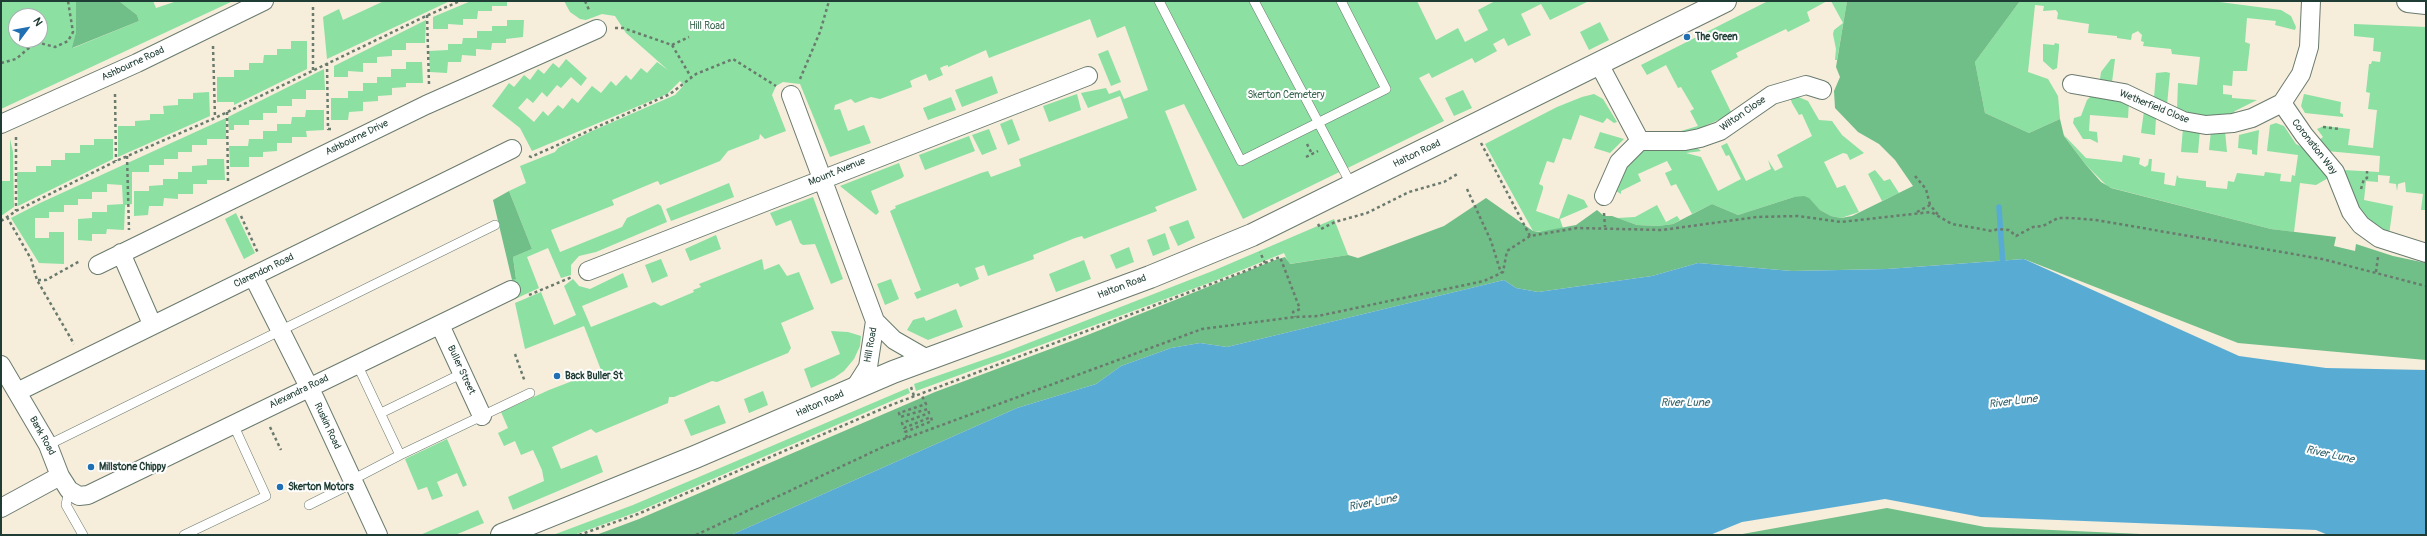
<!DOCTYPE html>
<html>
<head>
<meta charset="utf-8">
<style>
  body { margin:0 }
  #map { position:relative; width:2427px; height:536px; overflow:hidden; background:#f6eddb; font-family:Pangolin,sans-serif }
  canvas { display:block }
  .frame { position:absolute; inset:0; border:2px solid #1f3d34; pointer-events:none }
  .north { position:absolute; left:8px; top:8px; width:40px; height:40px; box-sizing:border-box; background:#fff; border:1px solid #a5b1ae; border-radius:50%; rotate:58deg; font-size:11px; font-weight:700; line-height:16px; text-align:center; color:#1f3d34 }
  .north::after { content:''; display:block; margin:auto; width:14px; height:18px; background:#1f6fb2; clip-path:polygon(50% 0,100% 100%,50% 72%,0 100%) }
</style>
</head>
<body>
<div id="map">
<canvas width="2427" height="536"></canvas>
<div class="frame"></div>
<div class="north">N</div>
</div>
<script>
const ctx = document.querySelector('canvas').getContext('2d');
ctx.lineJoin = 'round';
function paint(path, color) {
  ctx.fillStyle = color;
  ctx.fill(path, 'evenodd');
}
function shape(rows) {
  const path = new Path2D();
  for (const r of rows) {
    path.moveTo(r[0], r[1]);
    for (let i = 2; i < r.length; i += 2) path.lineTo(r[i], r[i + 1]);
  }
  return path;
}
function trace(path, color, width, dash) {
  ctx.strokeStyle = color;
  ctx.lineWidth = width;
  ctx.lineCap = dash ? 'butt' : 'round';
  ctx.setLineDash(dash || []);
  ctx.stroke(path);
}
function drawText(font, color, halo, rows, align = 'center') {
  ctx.font = font + ' Pangolin,sans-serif';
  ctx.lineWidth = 4;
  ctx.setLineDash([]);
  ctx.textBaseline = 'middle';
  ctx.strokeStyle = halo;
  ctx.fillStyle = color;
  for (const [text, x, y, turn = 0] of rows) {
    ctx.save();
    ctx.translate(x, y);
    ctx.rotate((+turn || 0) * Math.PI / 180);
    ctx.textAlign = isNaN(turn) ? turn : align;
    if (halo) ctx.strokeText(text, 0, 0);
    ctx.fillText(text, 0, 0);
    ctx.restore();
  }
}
paint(shape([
  [1,1,76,1,76,32,73,48,139,21,137,15,119,1,153,1,156,8,177,1,233,1,1,109],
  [16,16,40,16,40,40,16,40],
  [384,1,450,1,327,59,323,17,339,9,343,20],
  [471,1,507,1,507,6,492,6,492,11,478,11,477,19,463,19,463,25,448,24,448,29,433,29,433,17],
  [564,1,1417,1,1436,40,1458,28,1465,42,1488,30,1478,10,1495,1,1589,1,1550,20,1541,4,1521,14,1531,35,1508,46,1504,38,1493,44,1497,51,1475,63,1472,58,1432,78,1429,73,1419,78,1444,121,1243,219,1184,104,1165,111,1197,190,1155,207,1157,211,1084,239,1082,236,1075,238,1033,255,1034,259,988,276,984,265,975,268,979,279,960,287,958,283,917,299,914,293,921,290,890,211,896,208,895,206,981,173,988,171,991,177,1021,166,1019,159,1128,118,1120,96,1088,108,1081,93,1106,88,1109,94,1120,90,1124,99,1148,90,1125,26,1097,38,1090,19,989,58,986,50,948,67,948,65,944,66,940,68,943,75,929,81,926,74,914,79,910,81,912,87,880,99,871,97,855,103,851,99,835,105,834,110,840,109,848,131,864,125,871,143,830,157,800,84,783,82,776,86,772,95,786,131,765,139,760,134,759,139,728,151,720,161,660,185,658,181,655,182,612,200,614,205,551,230,560,252,622,227,627,218,658,204,661,206,667,222,596,252,579,256,571,265,571,275,561,278,548,248,527,257,539,288,515,299,512,280,516,278,513,257,532,249,509,191,526,183,520,166,555,152,558,148,592,131,675,95,684,85,680,81,667,94,532,151,520,128,492,106,509,83,514,87,524,75,530,80,538,69,544,74,553,63,559,68,566,59,587,78,581,86,571,77,561,88,557,85,547,97,542,92,533,103,527,98,518,108,534,122,543,111,548,116,558,105,563,109,572,98,578,103,592,86,601,93,611,81,616,86,626,75,631,80,641,68,647,73,657,62,668,70,626,33,615,16,602,14,586,20,580,19,570,12],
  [1768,1,1827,1,1807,12,1810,21,1788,32,1786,29,1759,42,1736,53,1738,57,1711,71,1732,114,1691,132,1674,133,1698,126,1690,111,1694,109,1681,87,1678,88,1666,65,1647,75,1641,65],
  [1831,1,1847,1,1837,60,1835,60,1836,49,1833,34,1834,30,1843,23],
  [2020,1,2212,1,2281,10,2291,16,2296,27,2295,30,2275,25,2276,21,2247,18,2245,42,2250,44,2247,71,2233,71,2232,86,2223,85,2223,94,2232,95,2232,98,2257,100,2235,111,2230,117,2194,116,2177,109,2178,83,2197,85,2200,57,2172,54,2171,49,2143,46,2144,42,2141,41,2142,35,2138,31,2132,34,2131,40,2117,38,2117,36,2088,33,2089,24,2057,19,2058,13,2056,10,2043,11,2044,6,2035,5,2028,72,2048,79,2058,96,2060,119,2029,133,1985,113,1975,62],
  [426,20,425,43,406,43,406,50,392,50,392,56,377,57,377,63,363,63,363,72,348,71,348,77,334,77,334,66],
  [507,20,524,20,523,37,506,39,506,43,492,43,491,50,476,49,476,56,462,55,461,62,448,62,447,73,430,72,429,51,448,50,448,44,462,44,463,38,477,38,477,31,492,31,492,26,507,26],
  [1600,22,1609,40,1589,50,1580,32],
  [2354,24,2426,27,2426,210,2421,210,2423,194,2406,192,2405,182,2398,184,2397,191,2396,184,2389,183,2390,176,2378,175,2378,182,2366,181,2364,200,2393,206,2389,235,2377,228,2360,212,2343,170,2379,172,2380,156,2327,151,2319,140,2323,137,2317,129,2324,126,2350,129,2348,145,2373,148,2377,110,2368,109,2370,93,2366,92,2369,64,2371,64,2372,61,2380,62,2381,52,2373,51,2374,38,2354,36],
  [291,41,307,41,307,69,234,105,234,102,217,102,217,77,234,77,234,70,249,70,249,63,263,63,264,55,277,55,277,49,291,49],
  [2055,43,2059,44,2059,48,2057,68,2053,70,2043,61,2043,44,2054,45],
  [1108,50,1121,82,1111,86,1098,54],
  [2111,59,2115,59,2112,82,2100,79,2101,72],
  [406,62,422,62,423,83,406,83,406,87,392,88,392,95,378,96,378,101,363,102,363,111,349,112,348,120,331,120,331,98,348,98,348,91,363,91,363,83,377,83,377,77,391,77,391,69,406,69],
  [324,69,325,90,306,90,306,99,292,99,292,106,277,106,277,113,263,113,263,120,249,120,249,125,234,125,234,130,229,130,228,117],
  [2166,72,2170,73,2167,105,2154,98,2156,73],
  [992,76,998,93,962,107,955,90],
  [1463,90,1472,108,1454,116,1445,98],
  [209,92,210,116,118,157,118,126,135,126,135,121,150,120,150,114,164,114,163,106,178,105,178,99,193,99,193,93],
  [1077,94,1081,110,1049,122,1043,106],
  [1594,94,1603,99,1617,122,1614,123,1607,118,1603,123,1580,115,1571,140,1563,138,1554,163,1547,161,1539,184,1543,186,1543,189,1536,211,1559,219,1568,194,1584,200,1588,207,1560,219,1563,228,1545,232,1533,231,1485,144,1557,107,1582,97],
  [2093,94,2129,101,2128,118,2090,115,2089,131,2097,132,2098,143,2090,139,2083,139,2073,123,2074,118,2081,116,2087,100],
  [2304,94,2341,102,2340,113,2343,114,2343,117,2305,113,2301,106],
  [1796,96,1808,101,1819,120,1832,121,1842,135,1864,153,1850,160,1847,154,1843,153,1824,162,1837,188,1845,185,1859,212,1841,218,1831,216,1820,210,1812,202,1794,197,1738,215,1712,204,1692,214,1676,184,1671,186,1665,173,1672,170,1667,161,1638,174,1641,181,1621,191,1621,194,1616,191,1619,175,1643,149,1695,146,1701,151,1686,153,1701,157,1718,191,1741,179,1729,155,1726,156,1721,146,1727,143,1746,181,1771,169,1768,160,1775,171,1783,167,1777,155,1812,136,1802,114,1799,115,1792,103,1790,97],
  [951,97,956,110,928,120,923,108],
  [306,110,324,110,324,130,306,131,307,137,292,137,292,143,277,143,277,151,263,152,263,157,249,157,249,167,230,167,229,146,248,146,249,139,263,139,263,131,277,131,277,124,291,124,292,117,305,117],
  [2144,111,2156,118,2155,135,2141,133],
  [226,118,226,139,207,139,207,145,192,145,192,152,178,152,178,159,164,159,164,165,149,165,149,172,132,172,132,204,125,205,124,230,107,229,106,234,92,234,92,241,78,240,78,219,92,218,92,212,107,212,107,205,123,204,122,185,107,184,107,192,92,192,92,199,78,199,78,205,64,205,64,212,49,212,49,218,35,218,35,238,49,238,49,232,64,232,64,264,39,263,11,218,40,203],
  [1012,119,1020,140,1008,145,1000,124],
  [2276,123,2284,126,2296,144,2306,149,2330,177,2316,185,2300,183,2294,232,2271,229,2108,187,2086,165,2062,133,2086,158,2122,162,2123,155,2140,158,2139,164,2145,167,2148,165,2149,159,2152,159,2151,171,2165,173,2164,184,2175,186,2177,175,2179,178,2206,181,2206,187,2227,189,2228,181,2234,182,2237,173,2264,176,2265,172,2281,174,2280,181,2291,182,2292,175,2295,176,2298,155,2267,151,2270,125],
  [2183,128,2200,130,2198,153,2181,152],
  [989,129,997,149,982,155,972,135],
  [2259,130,2257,155,2252,154,2252,150,2238,148,2239,135],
  [2211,131,2225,131,2227,152,2209,150],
  [1600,132,1624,139,1610,153,1594,148],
  [969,136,975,151,925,170,919,155],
  [10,139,13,152,14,207,1,216,1,181,10,181],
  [94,139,113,139,113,159,18,206,17,172,36,172,36,166,51,166,51,160,65,160,65,153,80,153,80,145,94,145],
  [207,159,224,159,225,180,207,180,207,184,193,184,193,194,178,194,178,199,164,198,163,206,149,206,148,215,134,216,134,191,149,191,149,186,163,185,163,179,178,179,178,172,192,172,192,166,207,165],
  [899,163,904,176,902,178,871,191,879,212,876,215,840,186],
  [1875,170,1884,181,1890,179,1899,193,1882,201,1868,174],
  [729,183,734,197,671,221,666,209],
  [813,197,843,279,831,284,815,244,803,245,800,243,791,220,776,226,770,213],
  [1657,205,1666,222,1677,216,1680,220,1673,224,1658,226,1637,225,1617,218,1635,217],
  [236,213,255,253,244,259,225,219],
  [1334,219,1348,255,1289,264,1284,253,1217,280,916,391,914,384,1003,353,1215,270],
  [1188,220,1195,238,1178,246,1169,227],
  [1165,233,1170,249,1153,256,1147,240],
  [716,235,721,249,690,261,685,249],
  [1129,247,1134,262,1116,269,1110,255],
  [661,259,668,276,652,283,645,265],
  [762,259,764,270,779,264,787,276,799,272,814,309,781,323,791,348,788,353,717,382,712,381,674,397,669,397,668,403,596,433,591,429,552,447,561,469,597,455,603,472,513,510,508,497,544,481,542,470,533,450,521,455,515,441,504,446,498,433,508,428,501,412,549,390,601,370,584,326,525,349,515,303,541,292,554,325,576,315,564,286,573,279,579,286,590,289,623,273,628,287,582,306,591,327,654,302,661,306,694,292,693,290,701,287,699,284],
  [1084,260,1091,279,1056,292,1049,274],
  [891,279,899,299,885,305,877,284],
  [956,309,963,327,928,340,907,330,913,320,924,317,926,321],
  [831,331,848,332,861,336,860,346,854,359,844,371,834,378,811,388,804,369,840,354],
  [908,388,910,393,637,512,574,535,553,535,633,505],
  [763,391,768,405,749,413,744,399],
  [719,405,726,423,691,436,684,420],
  [447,439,467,485,463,487,457,473,437,482,443,496,432,500,427,487,418,490,405,459],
  [478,510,484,523,455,535,420,535]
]), '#8be0a2');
paint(shape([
  [76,1,119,1,137,15,139,21,72,48,76,32],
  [1847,1,2020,1,1975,62,1985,113,2029,133,2060,119,2064,136,2086,165,2101,182,2111,188,2271,229,2336,237,2334,246,2355,251,2356,244,2393,256,2426,263,2426,360,2238,343,2024,259,1887,269,1792,271,1698,263,1652,276,1538,292,1516,288,1504,280,1227,347,1200,343,1171,348,1121,366,1096,384,1017,408,731,535,596,535,639,519,935,392,1085,336,1275,260,1285,257,1290,264,1348,255,1358,258,1444,226,1486,198,1533,231,1539,232,1576,225,1597,210,1604,216,1612,216,1637,225,1658,226,1673,224,1712,204,1738,215,1794,197,1804,196,1809,198,1820,210,1831,216,1841,218,1852,216,1913,186,1895,160,1879,144,1858,132,1835,108,1834,91,1840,77,1836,67],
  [509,191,532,249,513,257,516,279,512,280,493,200],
  [1887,508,1985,527,2163,535,1737,535]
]), '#70be88');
paint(shape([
  [2024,259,2239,356,2326,368,2426,370,2426,535,2328,535,2316,530,1981,517,1885,499,1742,522,1710,535,731,535,1017,408,1096,384,1121,366,1171,348,1200,343,1227,347,1504,280,1516,288,1538,292,1652,276,1698,263,1792,271,1887,269]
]), '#58acd4');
trace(shape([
  [1999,207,2003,267]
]), '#58acd4', 5.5);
const service = shape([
  [1159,1,1241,161,1386,89,1341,1],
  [1254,1,1352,186],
  [357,364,400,455,530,393],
  [381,413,463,373],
  [48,445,495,225],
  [352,480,400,455],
  [69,490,66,505,83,535],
  [309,505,353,483],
  [184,535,266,496,233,424]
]);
const minor = shape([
  [1599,64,1640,141,1685,141,1700,138,1720,131,1772,95,1806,85,1822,90],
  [2072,84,2124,93,2183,121,2206,125,2233,123,2252,118,2282,103],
  [791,95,875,321,894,340,927,359],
  [2282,103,2304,135,2335,172,2351,212,2361,225,2379,238,2426,253],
  [2282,103,2301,74,2309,47,2311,1],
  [1,124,137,63,264,1],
  [1604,196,1619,162,1640,141],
  [121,253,152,324],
  [98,265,426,105,597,29],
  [588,271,1088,76],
  [253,276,315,399,378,535],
  [440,325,482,416],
  [1,365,48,445,60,476,69,490,79,496,88,495,511,290],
  [854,389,868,367,875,321],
  [17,392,512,149],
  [1,508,60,476]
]);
const tertiary = shape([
  [2408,1,2426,3],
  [502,535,695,457,893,372,1150,277,1252,235,1725,1]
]);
trace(service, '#6a7b6e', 10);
trace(minor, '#6a7b6e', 20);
trace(tertiary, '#6a7b6e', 24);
trace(shape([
  [585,1,590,12],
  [427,15,429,84],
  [615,28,623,28,672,45,691,77],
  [672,45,689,37],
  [213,46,215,118],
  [1,63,16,59,36,42,55,47,68,41,73,32,68,1],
  [327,63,328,129,333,129],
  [313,70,313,6],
  [800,79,820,32,829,1],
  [115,94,116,161],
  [227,112,228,181],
  [2323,127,2340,129],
  [16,137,16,211],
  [1481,143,1530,236,1577,228,1662,230,1757,217,1798,216,1841,222,1931,212,1952,224,1992,231,1998,229,2009,230,2016,236,2033,227,2043,226,2058,218,2070,218,2096,220,2322,259,2426,286],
  [1307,144,1312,154],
  [127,156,129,230],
  [529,156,531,157,670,94,696,74,733,59,776,86],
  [1306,157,1318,151],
  [1915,176,1926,189,1930,205],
  [1467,189,1491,241,1501,273],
  [2361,189,2364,179,2367,178,2367,171],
  [1917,212,1930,205,1939,216],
  [1604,213,1605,227],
  [241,216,258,253],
  [7,217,31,259,37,280,74,344],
  [1,221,16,211,116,161,215,118,426,16,460,1],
  [1318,224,1321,229,1335,222,1367,213,1409,192,1444,182,1459,173],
  [1265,263,1280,257,1300,309,1293,312,1295,317],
  [2376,272,2378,257],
  [38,280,46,280,80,261],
  [529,295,572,277],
  [515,354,525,382],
  [911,387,914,396],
  [270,427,281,450],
  [907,438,905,432,932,421,931,417,904,428,902,423,929,413,928,409,900,417,899,413,926,404,921,394],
  [579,535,638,514,891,405,1248,270,1265,263,1260,252],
  [696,535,885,446,1202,329,1295,317,1318,316,1484,281,1503,272,1507,251,1530,236]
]), '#6a7b6e', 2.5, [3, 3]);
trace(service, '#fff', 9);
trace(minor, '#fff', 18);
trace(tertiary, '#fff', 22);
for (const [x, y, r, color] of [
  [1687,37,4,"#1f6fb2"],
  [557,376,4,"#1f6fb2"],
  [91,467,4,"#1f6fb2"],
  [280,487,4,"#1f6fb2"]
]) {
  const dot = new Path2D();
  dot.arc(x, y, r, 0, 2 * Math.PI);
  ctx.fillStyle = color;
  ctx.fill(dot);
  trace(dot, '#fff', 1.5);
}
drawText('10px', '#3a6650', '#fff', [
  ["Hill Road",707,26],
  ["Skerton Cemetery",1286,95]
]);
drawText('bold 10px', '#1f3d34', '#fff', [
  ["The Green",1695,37],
  ["Back Buller St",565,376],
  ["Millstone Chippy",99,467],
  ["Skerton Motors",288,487]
], 'left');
drawText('10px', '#1f3d34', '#fff', [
  ["Ashbourne Road",133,64,-25],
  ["Wetherfield Close",2154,107,22],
  ["Wilton Close",1743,114,-35],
  ["Ashbourne Drive",357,138,-26],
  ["Coronation Way",2314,147,52],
  ["Halton Road",1417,154,-26],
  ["Mount Avenue",837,172,-22],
  ["Clarendon Road",264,271,-26],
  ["Halton Road",1122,287,-21],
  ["Hill Road",871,345,-80],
  ["Buller Street",461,370,65],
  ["Alexandra Road",299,392,-26],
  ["Halton Road",820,404,-24],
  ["Ruskin Road",327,426,65],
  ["Bank Road",42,436,61]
]);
drawText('italic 11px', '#33646c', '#fff', [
  ["River Lune",2013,402,-7],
  ["River Lune",1685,403],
  ["River Lune",2330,455,12],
  ["River Lune",1373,503,-11]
]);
</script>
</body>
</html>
